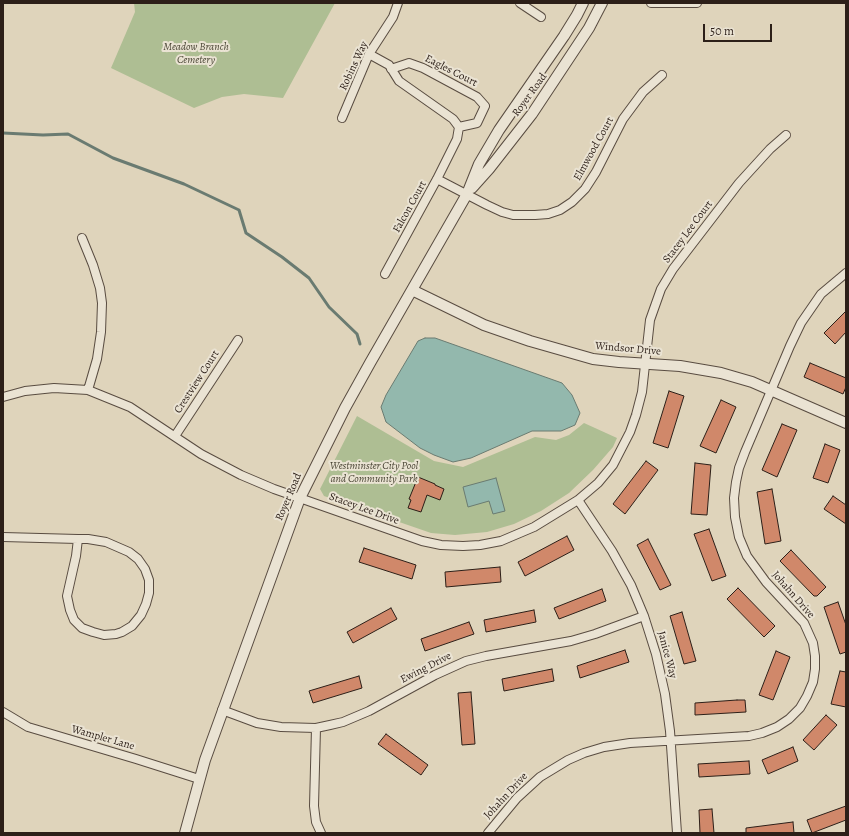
<!DOCTYPE html>
<html>
<head>
<meta charset="utf-8">
<style>
  body { margin:0 }
  #map { position:relative; width:849px; height:836px; overflow:hidden; background:#dfd4bb; font-family:Alegreya,serif }
  canvas { display:block }
  .frame { position:absolute; inset:0; border:4px solid #2c1f18; pointer-events:none }
  .scale { position:absolute; left:703px; top:24px; width:69px; height:18px; box-sizing:border-box; border:2px solid #2c1f18; border-top:0; padding-left:5px; font-size:12px; line-height:14px; white-space:nowrap; color:#2c1f18; -webkit-text-stroke:3px #eae3d3; paint-order:stroke }
</style>
</head>
<body>
<div id="map">
<canvas width="849" height="836"></canvas>
<div class="frame"></div>
<div class="scale">50 m</div>
</div>
<script>
const ctx = document.querySelector('canvas').getContext('2d');
ctx.lineJoin = 'round';
function paint(path, color) {
  ctx.fillStyle = color;
  ctx.fill(path, 'evenodd');
}
function shape(rows) {
  const path = new Path2D();
  for (const r of rows) {
    path.moveTo(r[0], r[1]);
    for (let i = 2; i < r.length; i += 2) path.lineTo(r[i], r[i + 1]);
  }
  return path;
}
function trace(path, color, width, dash) {
  ctx.strokeStyle = color;
  ctx.lineWidth = width;
  ctx.lineCap = dash ? 'butt' : 'round';
  ctx.setLineDash(dash || []);
  ctx.stroke(path);
}
function drawText(font, color, halo, rows, align = 'center') {
  ctx.font = font + ' Alegreya,serif';
  ctx.lineWidth = 4;
  ctx.setLineDash([]);
  ctx.textBaseline = 'middle';
  ctx.strokeStyle = halo;
  ctx.fillStyle = color;
  for (const [text, x, y, turn = 0] of rows) {
    ctx.save();
    ctx.translate(x, y);
    ctx.rotate((+turn || 0) * Math.PI / 180);
    ctx.textAlign = isNaN(turn) ? turn : align;
    if (halo) ctx.strokeText(text, 0, 0);
    ctx.fillText(text, 0, 0);
    ctx.restore();
  }
}
paint(shape([
  [134,3,335,3,283,98,244,94,222,97,194,108,111,68,135,12],
  [357,416,434,461,463,467,535,437,556,440,569,435,584,423,617,438,613,447,593,470,569,493,541,511,514,524,487,532,455,535,431,533,324,496,320,489]
]), '#aebe93');
const water = shape([
  [425,338,435,338,562,383,572,395,580,413,575,425,561,431,532,431,471,458,453,462,434,455,420,448,386,422,381,407,386,395,418,341,425,338],
  [496,478,505,511,493,514,489,501,468,507,463,487,496,478]
]);
paint(water, '#93b8ad');
trace(water, '#6a7b71', 1);
trace(shape([
  [3,133,43,135,68,134,113,158,184,184,239,210,246,233,282,257,309,278,329,307,357,334,360,344]
]), '#6a7b71', 3);
const building = shape([
  [846,311,846,332,835,344,824,333,846,311],
  [810,363,846,378,846,387,843,394,804,377,810,363],
  [669,391,684,396,668,448,653,443,669,391],
  [721,400,736,407,716,453,700,446,721,400],
  [782,424,797,430,777,477,762,470,782,424],
  [825,444,840,450,828,483,813,478,825,444],
  [646,461,658,470,625,514,613,504,646,461],
  [695,463,711,465,707,515,691,514,695,463],
  [418,477,435,484,435,485,444,489,440,500,427,495,421,512,408,508,411,500,409,499,418,477],
  [772,489,781,541,765,544,757,492,772,489],
  [833,496,846,505,846,524,824,509,833,496],
  [709,529,726,576,712,581,694,534,709,529],
  [567,536,574,550,525,576,518,562,567,536],
  [648,539,671,585,660,590,637,545,648,539],
  [364,548,416,565,412,579,359,562,364,548],
  [791,550,826,587,817,596,814,596,780,561,791,550],
  [500,567,501,582,446,587,445,572,500,567],
  [738,588,775,626,764,637,727,599,738,588],
  [602,589,606,601,559,619,554,608,602,589],
  [838,602,846,625,846,652,840,654,824,607,838,602],
  [391,608,397,619,353,643,347,632,391,608],
  [534,610,536,622,486,632,484,620,534,610],
  [682,612,696,661,684,664,670,616,682,612],
  [469,622,474,634,425,651,421,639,469,622],
  [625,650,629,662,580,678,577,666,625,650],
  [776,651,790,657,773,700,759,695,776,651],
  [552,669,554,681,504,691,502,679,552,669],
  [840,671,846,672,846,707,831,704,840,671],
  [359,676,362,688,313,703,309,691,359,676],
  [471,692,475,744,462,745,458,693,471,692],
  [737,700,745,700,746,712,695,715,695,703,737,700],
  [826,715,837,725,814,750,803,740,826,715],
  [386,734,428,765,421,775,378,744,386,734],
  [793,747,798,761,768,774,762,760,793,747],
  [749,761,750,774,699,777,698,764,749,761],
  [846,806,846,820,812,833,807,820,846,806],
  [712,809,714,833,700,833,699,810,712,809],
  [793,822,794,833,746,833,746,828,793,822]
]);
paint(building, '#d0886a');
trace(building, '#2c1f18', 1);
const minor = shape([
  [520,3,541,17],
  [651,3,697,3],
  [369,54,389,65,399,81,453,119,459,127,457,139,437,179,385,274],
  [391,69,409,63,423,68,477,97,485,106,477,123,459,127],
  [342,118,369,54,393,17,398,3],
  [437,179,487,205,502,212,513,215,535,215,548,214,560,210,572,202,585,189,596,172,623,119,643,92,662,75],
  [82,238,93,265,100,288,102,303,101,332,97,359,88,390],
  [3,397,25,391,54,388,88,390,130,407,201,454,241,475,274,489,422,541,441,545,463,546,480,545,501,541,534,527,578,500,598,483,613,465,630,432,636,415,642,392,650,320,661,289,673,269,739,183,770,149,786,135],
  [175,436,238,340],
  [578,500,612,551,631,585,644,616,656,654,665,694,670,731,677,833],
  [3,537,78,539,88,539,106,542,129,552,138,559,145,569,149,580,149,593,146,604,141,615,132,626,122,632,116,634,104,635,93,632,82,628,74,620,70,610,67,596,76,556,78,539],
  [222,710,257,723,281,727,316,728,330,725,343,722,369,711,435,675,466,661,486,656,571,641,595,634,644,616],
  [3,712,28,727,136,759,199,779],
  [316,728,314,806,316,822,321,833],
  [488,833,517,798,540,777,568,760,584,753,604,747,630,743,749,736,762,733,777,727,789,719,800,708,807,696,813,682,815,669,815,656,813,643,804,623,766,582,747,556,739,537,735,517,734,498,736,482,739,468,745,452,790,346,801,323,821,294,846,273]
]);
const tertiary = shape([
  [472,188,489,169,532,114,589,28,602,3],
  [412,290,484,325,530,341,593,359,619,362,680,366,721,373,752,382,846,423],
  [185,833,205,760,300,498,345,408,370,363,467,194,479,164,499,130,564,36,577,15,583,3]
]);
trace(minor, '#594c41', 10);
trace(tertiary, '#594c41', 12);
trace(minor, '#eae3d3', 8);
trace(tertiary, '#eae3d3', 10);
drawText('italic 11px', '#4c4737', '#eae3d3', [
  ["Meadow Branch",196,47],
  ["Cemetery",196,60],
  ["Westminster City Pool",374,466],
  ["and Community Park",374,479]
]);
drawText('11px', '#2c1f18', '#eae3d3', [
  ["Robins Way",354,66,-65],
  ["Eagles Court",451,71,27],
  ["Royer Road",530,95,-54],
  ["Elmwood Court",594,149,-61],
  ["Falcon Court",410,207,-61],
  ["Stacey Lee Court",688,232,-53],
  ["Windsor Drive",628,349,5],
  ["Crestview Court",197,382,-57],
  ["Royer Road",289,497,-67],
  ["Stacey Lee Drive",364,509,20],
  ["Johahn Drive",793,595,49],
  ["Janice Way",667,655,75],
  ["Ewing Drive",426,668,-27],
  ["Wampler Lane",103,738,16],
  ["Johahn Drive",506,796,-47]
]);
</script>
</body>
</html>
